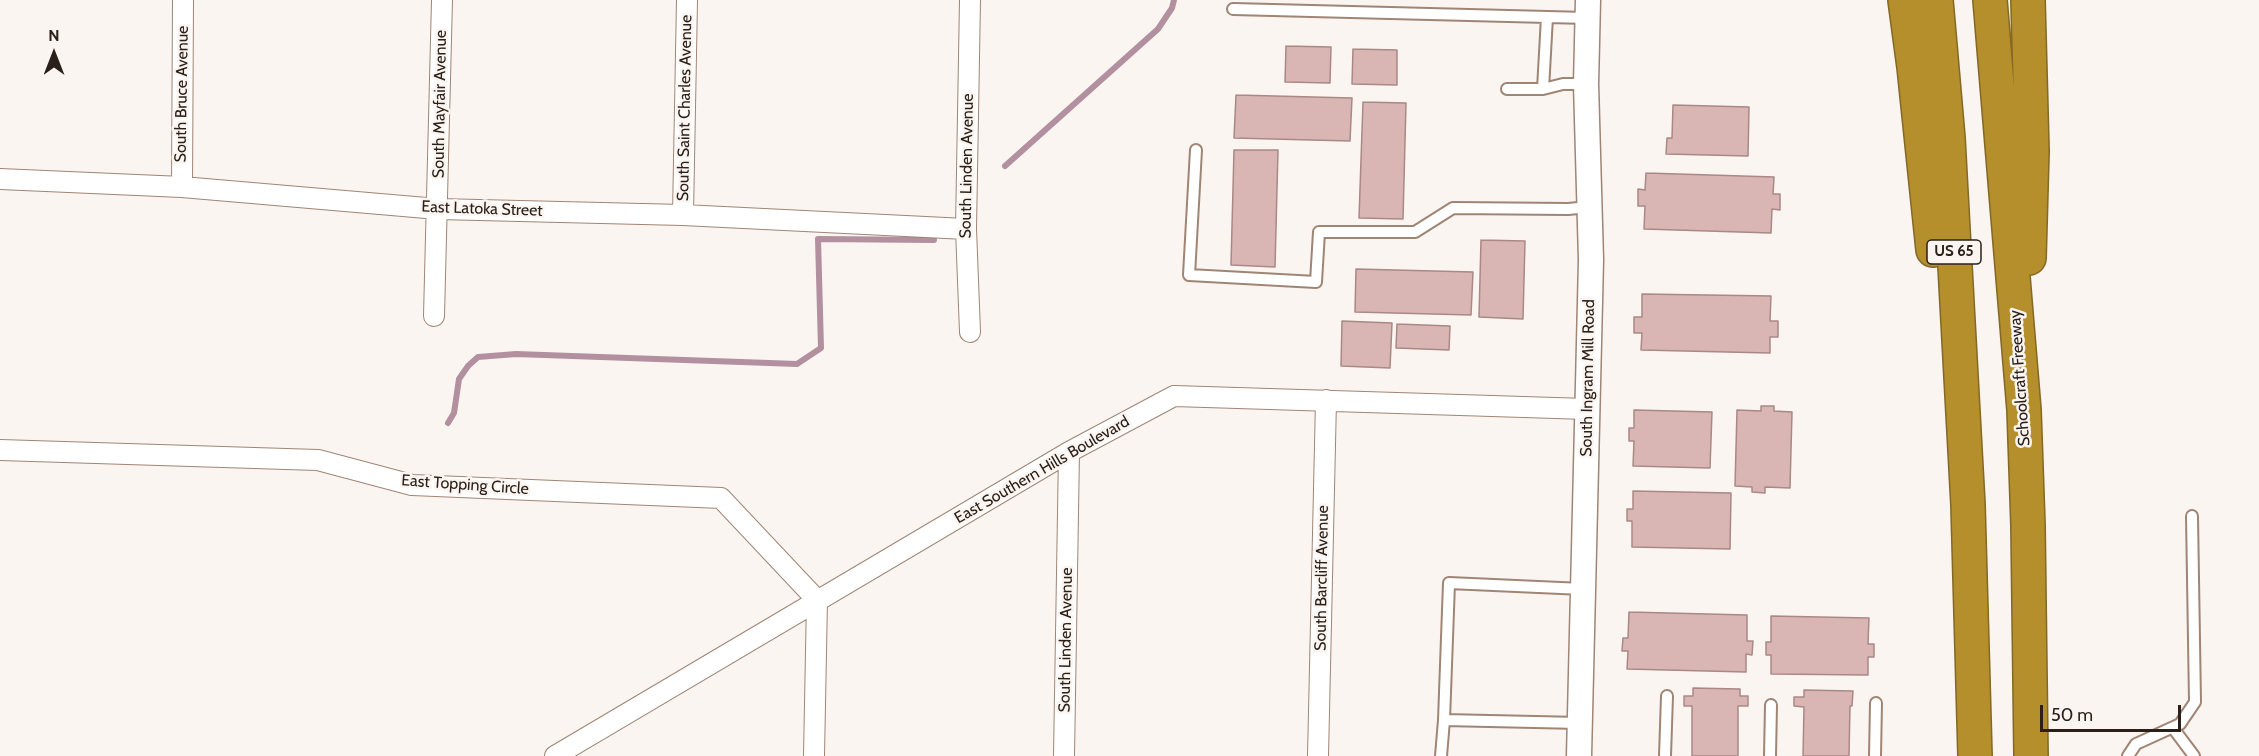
<!DOCTYPE html>
<html>
<head>
<meta charset="utf-8">
<style>
  body { margin:0 }
  #map { position:relative; width:2259px; height:756px; overflow:hidden; background:#fbf5f1; font-family:Cabin,sans-serif }
  canvas { display:block }
  .north { position:absolute; left:24px; top:24px; width:60px; height:60px; -webkit-text-stroke:4px #fbf5f1; paint-order:stroke; rotate:0deg; font-size:16px; font-weight:700; line-height:24px; text-align:center; color:#2a2019 }
  .north::after { content:''; display:block; margin:auto; width:21px; height:27px; background:#2a2019; clip-path:polygon(50% 0,100% 100%,50% 72%,0 100%) }
  .scale { position:absolute; left:2040px; top:705px; width:141px; height:27px; box-sizing:border-box; border:3px solid #2a2019; border-top:0; padding-left:8px; font-size:18px; line-height:21px; white-space:nowrap; color:#2a2019; -webkit-text-stroke:4px #fbf5f1; paint-order:stroke }
</style>
</head>
<body>
<div id="map">
<canvas width="2259" height="756"></canvas>
<div class="north">N</div>
<div class="scale">50 m</div>
</div>
<script>
const ctx = document.querySelector('canvas').getContext('2d');
ctx.lineJoin = 'round';
function shape(rows) {
  const path = new Path2D();
  for (const r of rows) {
    path.moveTo(r[0], r[1]);
    for (let i = 2; i < r.length; i += 2) path.lineTo(r[i], r[i + 1]);
  }
  return path;
}
function trace(path, color, width, dash) {
  ctx.strokeStyle = color;
  ctx.lineWidth = width;
  ctx.lineCap = dash ? 'butt' : 'round';
  ctx.setLineDash(dash || []);
  ctx.stroke(path);
}
function paint(path, color) {
  ctx.fillStyle = color;
  ctx.fill(path, 'evenodd');
}
function drawText(font, color, halo, rows, align = 'center') {
  ctx.font = font + ' Cabin,sans-serif';
  ctx.lineWidth = 5;
  ctx.setLineDash([]);
  ctx.textBaseline = 'middle';
  ctx.strokeStyle = halo;
  ctx.fillStyle = color;
  for (const [text, x, y, turn = 0] of rows) {
    ctx.save();
    ctx.translate(x, y);
    ctx.rotate((+turn || 0) * Math.PI / 180);
    ctx.textAlign = isNaN(turn) ? turn : align;
    if (halo) ctx.strokeText(text, 0, 0);
    ctx.fillText(text, 0, 0);
    ctx.restore();
  }
}
trace(shape([
  [1005,166,1158,29,1172,8,1174,0],
  [448,423,454,413,459,379,468,366,478,357,516,354,797,364,821,348,818,239,934,240]
]), '#b2909f', 6);
const building = shape([
  [1286,46,1331,47,1330,83,1285,82,1286,46],
  [1353,49,1397,50,1397,85,1352,84,1353,49],
  [1236,95,1352,98,1350,141,1234,138,1236,95],
  [1363,102,1406,103,1403,219,1359,218,1363,102],
  [1673,105,1749,107,1748,156,1666,154,1667,138,1672,138,1673,105],
  [1234,150,1278,150,1275,267,1231,265,1234,150],
  [1646,173,1774,177,1773,194,1780,194,1780,210,1772,209,1771,233,1644,229,1645,206,1638,206,1638,189,1645,190,1646,173],
  [1481,240,1525,241,1523,319,1479,317,1481,240],
  [1356,269,1473,272,1471,315,1355,312,1356,269],
  [1642,294,1771,296,1770,321,1778,321,1778,337,1770,337,1770,353,1641,350,1642,333,1634,333,1634,317,1642,317,1642,294],
  [1342,321,1392,323,1390,368,1341,366,1342,321],
  [1397,324,1450,326,1449,350,1396,348,1397,324],
  [1761,406,1774,406,1774,411,1792,412,1790,488,1765,487,1765,493,1752,492,1752,487,1735,486,1737,410,1761,411,1761,406],
  [1634,410,1712,412,1710,468,1633,466,1634,441,1629,441,1629,428,1634,428,1634,410],
  [1633,491,1731,493,1730,549,1632,547,1632,521,1627,521,1627,509,1633,509,1633,491],
  [1629,612,1747,615,1747,641,1753,641,1752,655,1746,654,1746,672,1627,669,1628,651,1622,651,1623,638,1628,638,1629,612],
  [1771,616,1869,618,1868,644,1874,644,1874,657,1868,657,1868,675,1771,674,1771,655,1766,655,1766,642,1771,642,1771,616],
  [1693,688,1740,689,1740,696,1748,696,1748,706,1738,706,1738,756,1692,756,1692,706,1684,706,1684,696,1693,696,1693,688],
  [1804,690,1853,691,1852,706,1850,706,1849,756,1803,756,1804,707,1794,706,1794,697,1804,697,1804,690]
]);
paint(building, '#d9b6b3');
trace(building, '#a98886', 1.5);
const service = shape([
  [1233,9,1587,18],
  [1507,89,1543,89,1563,84,1586,84],
  [1543,89,1547,17],
  [1196,150,1189,275,1316,282,1319,232,1415,232,1453,208,1568,209,1589,207],
  [1580,723,1444,720,1449,583,1583,589],
  [2173,728,2194,756],
  [1441,756,1444,720],
  [1665,756,1667,696],
  [1770,756,1771,705],
  [1875,756,1876,703],
  [2128,756,2136,744,2180,724,2195,702,2192,516]
]);
const minor = shape([
  [0,179,182,187,438,209,683,215,966,229],
  [182,187,183,0],
  [683,215,687,0],
  [434,316,442,0],
  [970,332,966,229,970,0],
  [0,450,318,460,412,485,721,498,817,600,814,756],
  [555,756,1069,452,1174,396,1587,409],
  [1064,756,1069,452],
  [1318,756,1326,400]
]);
const tertiary = shape([
  [1579,756,1591,260,1586,84,1588,0]
]);
const motorway = shape([
  [1905,0,1914,67,1933,250],
  [1936,0,1948,138,1968,505,1975,756],
  [1990,0,2024,410,2028,526,2031,756],
  [2028,0,2032,151,2029,258]
]);
trace(service, '#9f8574', 14);
trace(minor, '#9f8574', 22);
trace(tertiary, '#9f8574', 27);
trace(motorway, '#846825', 36);
trace(service, '#fff', 10);
trace(minor, '#fff', 20);
trace(tertiary, '#fff', 24);
trace(motorway, '#b48f2b', 33);
for (const [x, y, w] of [
  [1954,252,54]
]) {
  const box = new Path2D();
  box.roundRect(x - w / 2, y - 12, w, 24, 4.5);
  ctx.fillStyle = '#fbf5f1';
  ctx.fill(box);
  trace(box, '#2a2019', 1.5);
}
drawText('bold 15px', '#2a2019', null, [
  ["US 65",1954,252]
]);
drawText('16px', '#2a2019', '#fbf5f1', [
  ["South Bruce Avenue",182,94,-89],
  ["South Mayfair Avenue",440,104,-89],
  ["South Saint Charles Avenue",685,108,-89],
  ["South Linden Avenue",967,166,-89],
  ["East Latoka Street",482,209,2],
  ["South Ingram Mill Road",1588,378,-89],
  ["Schoolcraft Freeway",2020,378,-94],
  ["East Southern Hills Boulevard",1042,470,-30],
  ["East Topping Circle",465,485,4],
  ["South Barcliff Avenue",1322,578,-89],
  ["South Linden Avenue",1066,640,-89]
]);
</script>
</body>
</html>
